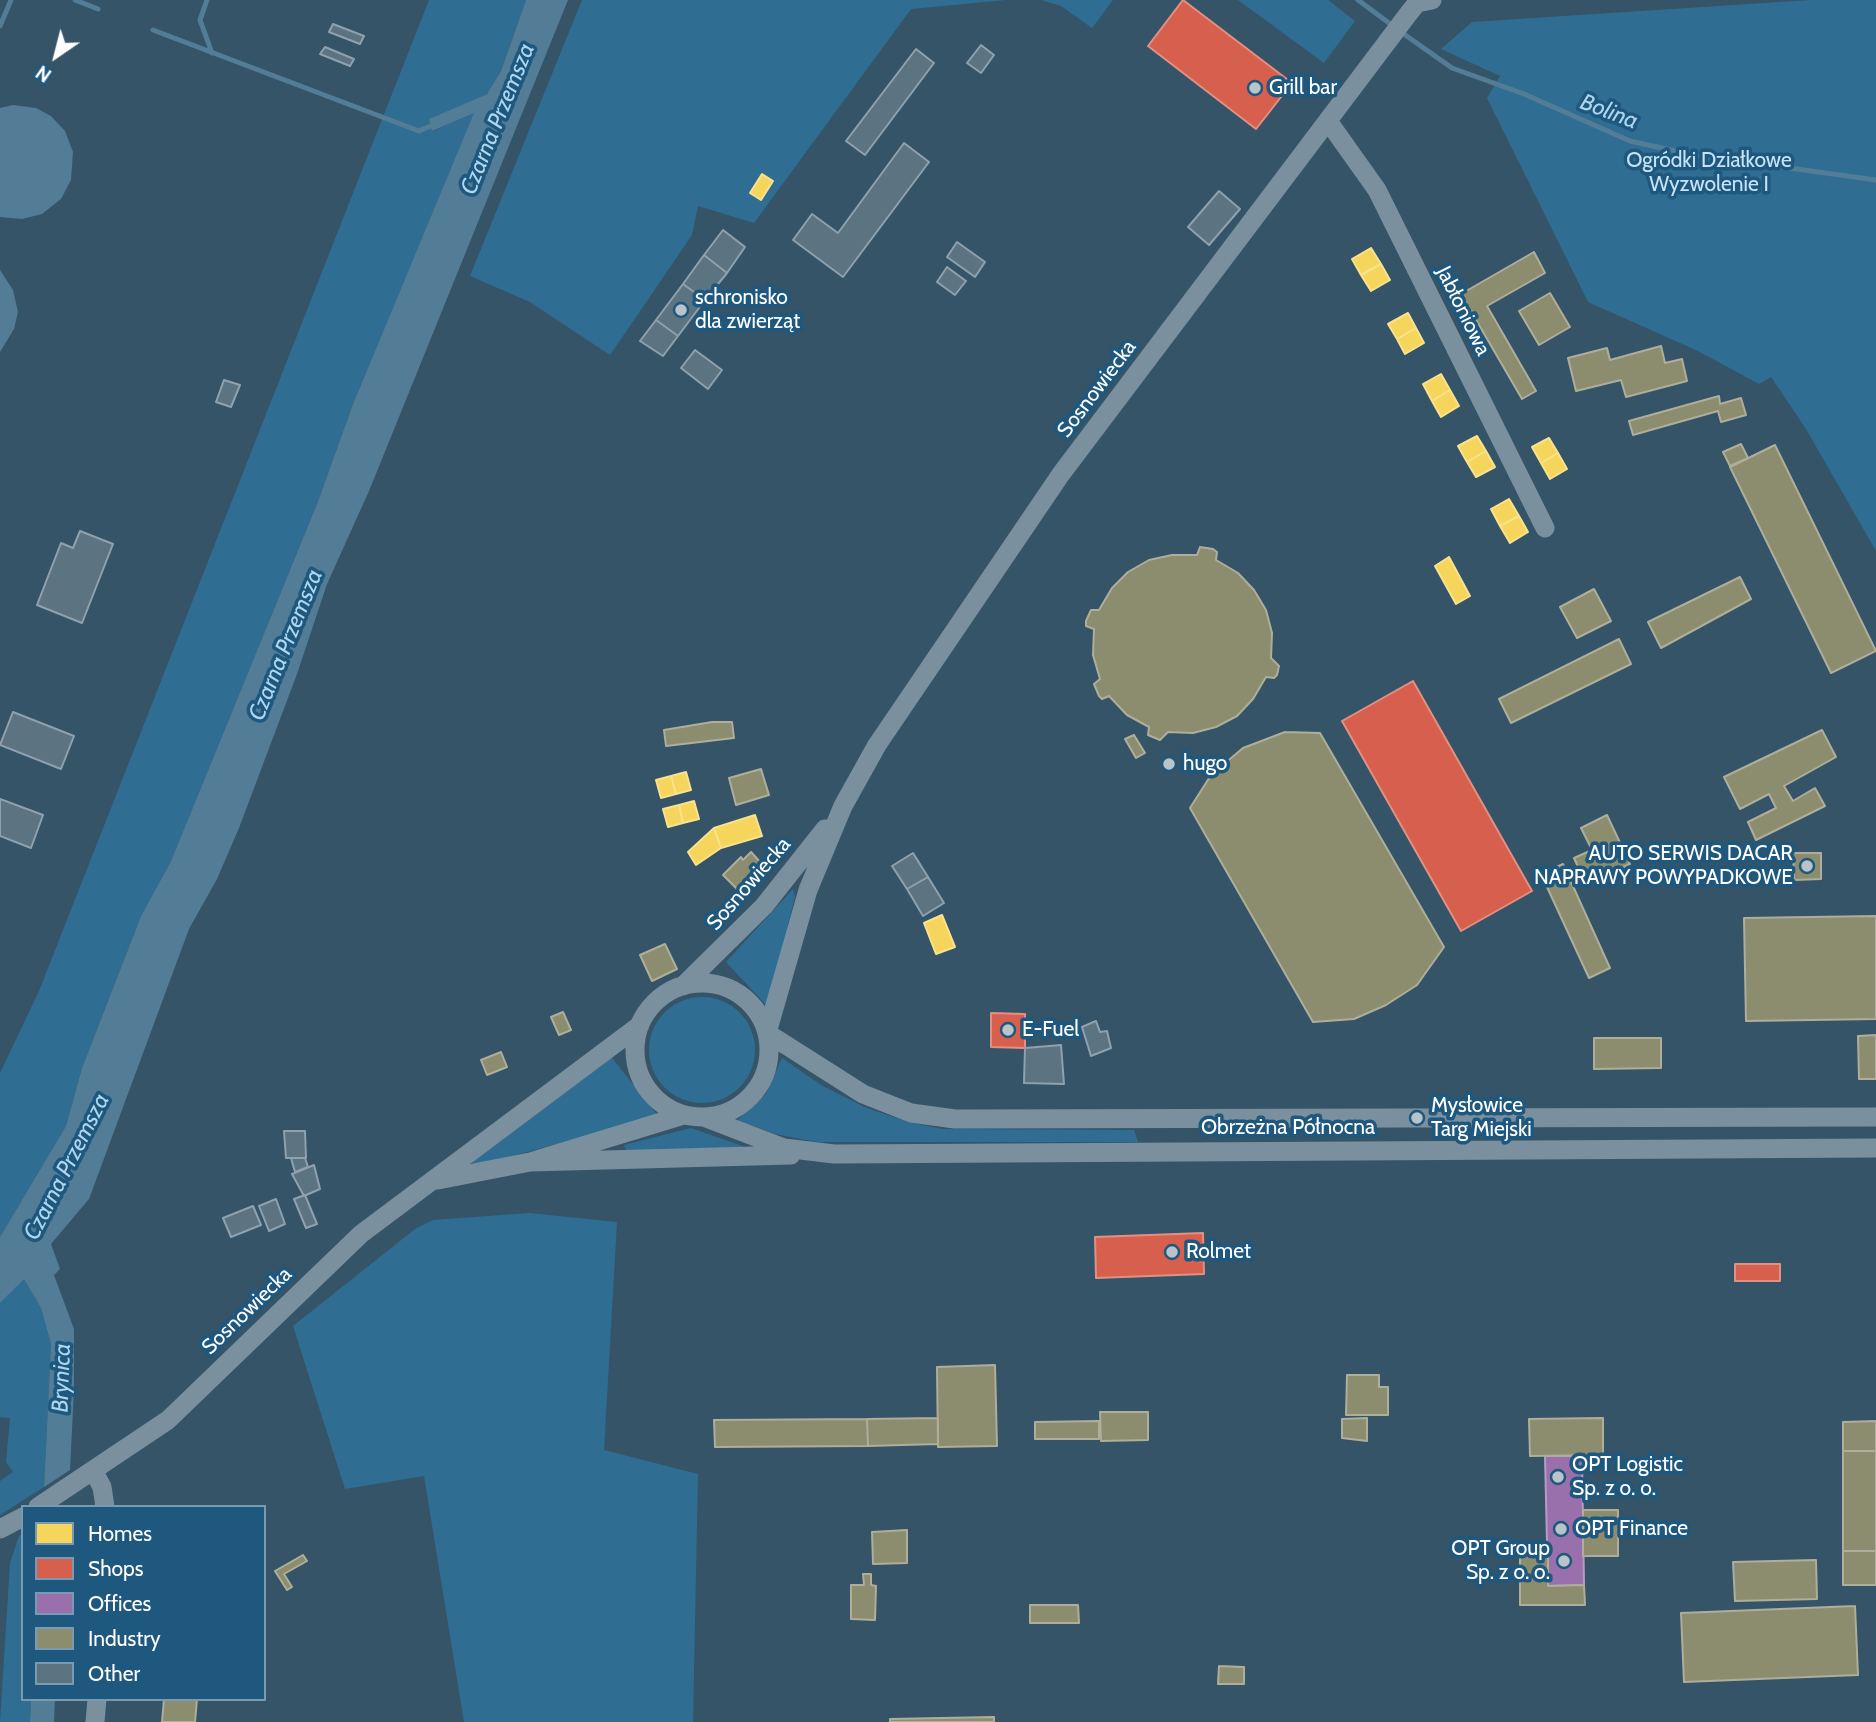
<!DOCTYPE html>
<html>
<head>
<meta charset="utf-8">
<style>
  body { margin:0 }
  #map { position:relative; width:1876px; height:1722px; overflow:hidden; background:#355468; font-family:Cabin,sans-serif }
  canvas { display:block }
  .legend { position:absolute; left:21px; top:1505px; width:245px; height:196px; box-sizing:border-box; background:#1f587e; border:2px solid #799bb2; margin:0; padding:9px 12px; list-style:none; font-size:21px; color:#fff }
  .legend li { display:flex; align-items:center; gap:14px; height:35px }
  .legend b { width:35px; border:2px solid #799bb2 }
  .north { position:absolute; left:21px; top:21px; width:70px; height:70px; -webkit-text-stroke:5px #1f587e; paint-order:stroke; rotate:215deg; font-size:19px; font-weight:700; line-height:28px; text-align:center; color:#fff }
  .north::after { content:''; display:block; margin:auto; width:24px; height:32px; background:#fff; clip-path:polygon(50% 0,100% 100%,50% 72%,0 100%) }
</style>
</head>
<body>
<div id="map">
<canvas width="1876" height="1722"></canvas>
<ul class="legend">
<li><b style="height:19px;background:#f6d55c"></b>Homes</li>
<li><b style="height:19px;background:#d6604d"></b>Shops</li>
<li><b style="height:19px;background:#9970ab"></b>Offices</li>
<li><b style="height:19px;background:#8c8c6e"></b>Industry</li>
<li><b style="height:19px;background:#5c7382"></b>Other</li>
</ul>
<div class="north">N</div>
</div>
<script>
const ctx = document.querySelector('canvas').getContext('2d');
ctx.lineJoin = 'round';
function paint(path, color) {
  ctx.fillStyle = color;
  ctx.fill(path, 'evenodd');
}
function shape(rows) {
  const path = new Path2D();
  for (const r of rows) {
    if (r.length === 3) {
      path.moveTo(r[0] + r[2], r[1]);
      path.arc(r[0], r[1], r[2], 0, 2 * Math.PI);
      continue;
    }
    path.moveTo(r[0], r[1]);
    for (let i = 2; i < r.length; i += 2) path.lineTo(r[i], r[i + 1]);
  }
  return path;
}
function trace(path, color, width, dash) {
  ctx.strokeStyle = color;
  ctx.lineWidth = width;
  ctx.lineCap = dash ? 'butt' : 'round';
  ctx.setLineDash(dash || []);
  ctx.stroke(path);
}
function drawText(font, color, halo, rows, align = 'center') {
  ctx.font = font + ' Cabin,sans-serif';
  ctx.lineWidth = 7;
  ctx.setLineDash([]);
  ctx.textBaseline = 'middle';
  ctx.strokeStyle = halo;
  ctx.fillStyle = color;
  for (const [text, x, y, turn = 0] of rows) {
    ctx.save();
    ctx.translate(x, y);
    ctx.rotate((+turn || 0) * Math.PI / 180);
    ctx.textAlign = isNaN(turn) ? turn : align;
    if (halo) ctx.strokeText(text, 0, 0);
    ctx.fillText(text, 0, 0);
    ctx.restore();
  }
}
paint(shape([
  [429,0,526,0,501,71,487,94,429,119,433,131,475,112,353,404,317,504,171,861,141,916,82,1068,66,1126,0,1237,0,1073,39,991],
  [582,0,1006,0,911,9,754,223,698,206,692,235,610,355,530,302,470,276],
  [1041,0,1113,0,1092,28,1061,6],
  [1238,0,1328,0,1355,21,1324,63],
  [1810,0,1876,0,1876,551,1806,429,1771,377,1759,384,1698,351,1588,302,1487,98,1500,76,1441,49,1472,22],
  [793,889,795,897,767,1006,726,962],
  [702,1050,53],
  [609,1054,659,1117,474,1166,472,1162],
  [782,1058,821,1085,864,1107,908,1122,942,1129,1134,1130,1138,1142,817,1142,775,1134,737,1120,766,1094],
  [691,1128,745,1147,627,1152,624,1145],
  [530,1213,617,1222,604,1450,698,1474,693,1722,464,1722,424,1476,345,1489,293,1326,415,1229,433,1220],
  [24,1278,41,1308,51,1344,44,1487,0,1515,0,1481,13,1472,6,1462,10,1418,0,1417,0,1303],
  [23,1534,23,1699,31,1699,30,1722,0,1722,10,1563,19,1536]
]), '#306d93');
paint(shape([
  [526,0,568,0,369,491,327,584,297,674,239,828,217,879,189,929,89,1199,51,1244,60,1269,54,1275,74,1329,74,1389,70,1470,44,1487,51,1344,41,1308,24,1279,0,1303,0,1237,66,1126,82,1068,141,916,171,861,317,504,353,404,474,113,432,131,429,119,487,94,501,71],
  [13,105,36,108,51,116,65,131,73,152,71,180,61,199,42,214,22,219,0,217,0,108],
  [0,270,13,290,18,312,14,329,0,352],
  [31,1699,55,1699,54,1722,30,1722]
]), '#537c96');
const homes = shape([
  [762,174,773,181,761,200,750,193,762,174],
  [1371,248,1381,264,1361,275,1352,259,1371,248],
  [1381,264,1390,280,1371,291,1361,275,1381,264],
  [1408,313,1416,328,1397,339,1388,324,1408,313],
  [1416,328,1424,343,1405,354,1397,339,1416,328],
  [1441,374,1450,390,1432,401,1423,384,1441,374],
  [1450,390,1459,406,1441,417,1432,401,1450,390],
  [1477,436,1486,451,1467,462,1458,446,1477,436],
  [1549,438,1558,453,1541,463,1532,447,1549,438],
  [1486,451,1495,467,1476,477,1467,462,1486,451],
  [1558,453,1567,469,1550,479,1541,463,1558,453],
  [1509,499,1519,516,1500,526,1491,509,1509,499],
  [1519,516,1528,532,1510,543,1500,526,1519,516],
  [1449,557,1470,596,1456,604,1435,566,1449,557],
  [686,772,691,790,676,794,671,776,686,772],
  [671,776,676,794,661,798,656,780,671,776],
  [694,801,699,819,683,823,679,805,694,801],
  [679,805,683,823,668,827,663,809,679,805],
  [755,815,762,836,721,848,714,828,755,815],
  [714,828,721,848,696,865,688,852,714,828],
  [942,915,955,947,936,954,924,923,942,915]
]);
paint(homes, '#f6d55c');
trace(homes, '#f9e28d', 2);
const shops = shape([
  [1183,0,1292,83,1256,129,1148,46,1183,0],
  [1413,681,1532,891,1461,931,1342,721,1413,681],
  [991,1013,1025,1014,1025,1048,991,1047,991,1013],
  [1203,1233,1204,1274,1096,1278,1095,1237,1203,1233],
  [1735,1264,1780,1264,1780,1281,1735,1281,1735,1264]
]);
paint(shops, '#d6604d');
trace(shops, '#e29082', 2);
const offices = shape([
  [1545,1456,1582,1456,1584,1585,1548,1586,1545,1456]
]);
paint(offices, '#9970ab');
trace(offices, '#b89bc4', 2);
const industry = shape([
  [1534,252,1545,273,1487,306,1536,391,1522,399,1461,294,1534,252],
  [1550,293,1570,327,1539,345,1519,311,1550,293],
  [1661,346,1665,363,1682,359,1687,381,1626,397,1621,380,1576,391,1568,358,1607,348,1610,360,1661,346],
  [1719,396,1720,404,1741,398,1746,415,1721,422,1718,411,1633,435,1629,421,1719,396],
  [1741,444,1748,458,1730,466,1723,452,1741,444],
  [1775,445,1876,651,1831,673,1730,467,1775,445],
  [1200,547,1213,549,1217,552,1216,560,1238,573,1254,590,1266,610,1272,633,1271,658,1279,666,1277,675,1274,678,1266,677,1253,699,1237,716,1216,727,1193,733,1168,732,1160,740,1148,735,1149,727,1127,715,1109,696,1102,699,1099,696,1094,684,1100,679,1093,655,1094,629,1086,626,1086,621,1091,610,1099,610,1112,588,1128,572,1149,560,1172,555,1197,555,1200,547],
  [1740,577,1751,599,1661,648,1648,622,1740,577],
  [1594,589,1611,621,1577,638,1560,607,1594,589],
  [1619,639,1631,664,1511,723,1499,699,1619,639],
  [712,722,732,722,734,738,666,746,664,730,712,722],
  [1822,730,1836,757,1784,786,1793,801,1815,788,1825,806,1756,840,1748,822,1776,808,1769,794,1740,809,1724,777,1822,730],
  [1285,732,1320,733,1444,947,1417,985,1386,1005,1354,1019,1313,1022,1190,808,1211,775,1243,748,1285,732],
  [1134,735,1145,753,1136,758,1125,739,1134,735],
  [761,769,769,795,736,805,729,778,761,769],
  [1607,815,1630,864,1586,885,1574,858,1592,850,1581,828,1607,815],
  [751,852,762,864,737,889,723,875,741,857,743,860,751,852],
  [1793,853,1821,853,1821,879,1794,880,1793,853],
  [1563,864,1610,968,1589,978,1541,874,1563,864],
  [1876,916,1876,1019,1746,1021,1744,918,1876,916],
  [665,944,677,969,652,981,640,955,665,944],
  [563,1012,571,1030,559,1035,551,1017,563,1012],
  [1876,1035,1876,1079,1859,1079,1858,1036,1876,1035],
  [1594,1038,1661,1038,1661,1068,1594,1069,1594,1038],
  [501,1052,507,1067,487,1075,481,1060,501,1052],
  [995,1365,997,1446,938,1447,937,1367,995,1365],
  [1347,1375,1379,1375,1379,1387,1388,1387,1388,1415,1346,1415,1347,1375],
  [1100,1412,1148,1412,1148,1440,1101,1441,1100,1412],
  [938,1418,938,1444,868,1446,867,1419,938,1418],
  [1367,1418,1367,1441,1342,1438,1342,1419,1367,1418],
  [1603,1418,1603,1455,1530,1456,1529,1419,1603,1418],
  [867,1419,868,1446,715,1447,714,1420,867,1419],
  [1099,1421,1099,1439,1035,1439,1035,1422,1099,1421],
  [1876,1421,1876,1451,1843,1451,1843,1422,1876,1421],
  [1843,1451,1876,1451,1876,1551,1843,1551,1843,1451],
  [1583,1510,1618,1510,1618,1556,1583,1556,1583,1510],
  [907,1530,907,1563,873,1564,872,1532,907,1530],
  [1843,1551,1876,1551,1876,1585,1843,1585,1843,1551],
  [1548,1554,1548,1586,1584,1585,1585,1605,1520,1605,1520,1555,1548,1554],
  [303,1555,307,1561,284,1574,292,1587,287,1590,275,1571,303,1555],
  [1816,1560,1817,1599,1735,1601,1733,1562,1816,1560],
  [863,1574,871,1574,871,1585,876,1586,875,1620,851,1619,851,1585,864,1585,863,1574],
  [1030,1605,1078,1605,1079,1623,1030,1623,1030,1605],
  [1855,1606,1858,1675,1684,1682,1681,1613,1855,1606],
  [1219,1666,1244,1667,1244,1684,1218,1684,1219,1666],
  [164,1699,197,1699,195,1722,162,1722,164,1699],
  [994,1717,994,1722,890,1722,890,1719,994,1717]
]);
paint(industry, '#8c8c6e');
trace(industry, '#aeae9a', 2);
trace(shape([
  [75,0,98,9],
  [207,0,200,20,212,53],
  [1358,0,1393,26],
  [0,26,11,0],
  [153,30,419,131,435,124],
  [1401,32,1452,68,1524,94,1630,141,1689,154,1876,180]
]), '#537c96', 5);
const building = shape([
  [333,24,364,36,360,44,329,32,333,24],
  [981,45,994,55,981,73,967,63,981,45],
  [325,47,354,59,350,66,320,54,325,47],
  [916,49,934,63,865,155,846,141,916,49],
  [904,143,929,162,843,277,793,240,812,214,838,233,904,143],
  [1219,191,1240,209,1209,245,1188,227,1219,191],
  [723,230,745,247,727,273,704,255,723,230],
  [957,242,985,262,975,277,947,257,957,242],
  [704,255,727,273,705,300,683,284,704,255],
  [947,267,966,281,955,295,937,282,947,267],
  [683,284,705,300,678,336,656,320,683,284],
  [656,320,678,336,663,356,640,341,656,320],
  [695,350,722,370,708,389,681,368,695,350],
  [224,380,240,385,231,407,216,402,224,380],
  [80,531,113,544,82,623,37,605,61,543,73,548,80,531],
  [13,712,74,736,61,769,0,745,13,712],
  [0,799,43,815,31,848,0,836,0,799],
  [913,853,928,877,907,889,892,866,913,853],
  [928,877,944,903,923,916,907,889,928,877],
  [1096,1021,1100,1032,1107,1031,1111,1048,1091,1056,1082,1027,1096,1021],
  [1061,1045,1064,1084,1024,1083,1025,1048,1061,1045],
  [284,1131,305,1131,306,1158,286,1158,284,1131],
  [291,1158,305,1158,308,1167,295,1172,291,1158],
  [314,1165,320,1189,304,1196,292,1174,314,1165],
  [305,1195,317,1224,306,1228,294,1199,305,1195],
  [276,1199,285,1224,269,1231,259,1206,276,1199],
  [253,1206,261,1225,231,1237,223,1218,253,1206]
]);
paint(building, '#5c7382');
trace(building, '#8ea1ad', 2);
trace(shape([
  [1328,121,1377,190,1545,528],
  [702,1050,67],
  [683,986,764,906,825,829],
  [767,1033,808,890,843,806,877,745,1061,474,1409,13,1417,3,1432,0],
  [767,1033,863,1094,911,1113,955,1119,1876,1117],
  [706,1118,784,1148,834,1154,1876,1148],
  [530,1162,791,1155],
  [438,1180,530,1162,684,1115],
  [94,1472,102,1487,105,1507],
  [38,1507,168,1420,361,1234,640,1025],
  [0,1529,23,1517],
  [95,1722,97,1699]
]), '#7a909f', 19);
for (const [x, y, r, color] of [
  [1255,88,7,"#b8c3ca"],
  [681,310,7,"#b8c3ca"],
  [1169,764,7,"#b8c3ca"],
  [1807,866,7,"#b8c3ca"],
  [1008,1030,7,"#b8c3ca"],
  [1417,1118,7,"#b8c3ca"],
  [1172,1252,7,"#b8c3ca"],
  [1558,1477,7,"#b8c3ca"],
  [1561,1529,7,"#b8c3ca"],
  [1564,1561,7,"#b8c3ca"]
]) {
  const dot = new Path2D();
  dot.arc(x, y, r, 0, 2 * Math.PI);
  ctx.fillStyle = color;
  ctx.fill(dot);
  trace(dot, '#1f587e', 2.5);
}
drawText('21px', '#fff', '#1f587e', [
  ["Grill bar",1269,88],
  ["schronisko",695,298],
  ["dla zwierząt",695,322],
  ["hugo",1183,764],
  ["AUTO SERWIS DACAR",1793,854,"right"],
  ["NAPRAWY POWYPADKOWE",1793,878,"right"],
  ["E-Fuel",1022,1030],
  ["Mysłowice",1431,1106],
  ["Targ Miejski",1431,1130],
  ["Rolmet",1186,1252],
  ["OPT Logistic",1572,1465],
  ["Sp. z o. o.",1572,1489],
  ["OPT Finance",1575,1529],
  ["OPT Group",1550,1549,"right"],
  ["Sp. z o. o.",1550,1573,"right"]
], 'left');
drawText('21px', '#c6e4f6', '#1f587e', [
  ["Ogródki Działkowe",1709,161],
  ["Wyzwolenie I",1709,185]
]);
drawText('21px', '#fff', '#1f587e', [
  ["Jabłoniowa",1463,311,64],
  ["Sosnowiecka",1097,389,-53],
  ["Sosnowiecka",749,884,-49],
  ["Obrzeżna Północna",1288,1128],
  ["Sosnowiecka",247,1311,-44]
]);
drawText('italic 23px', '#aed6ef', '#1f587e', [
  ["Bolina",1609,112,21],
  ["Czarna Przemsza",498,119,-68],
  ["Czarna Przemsza",286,645,-68],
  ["Czarna Przemsza",67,1167,-63],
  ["Brynica",62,1378,-88]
]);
</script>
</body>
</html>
